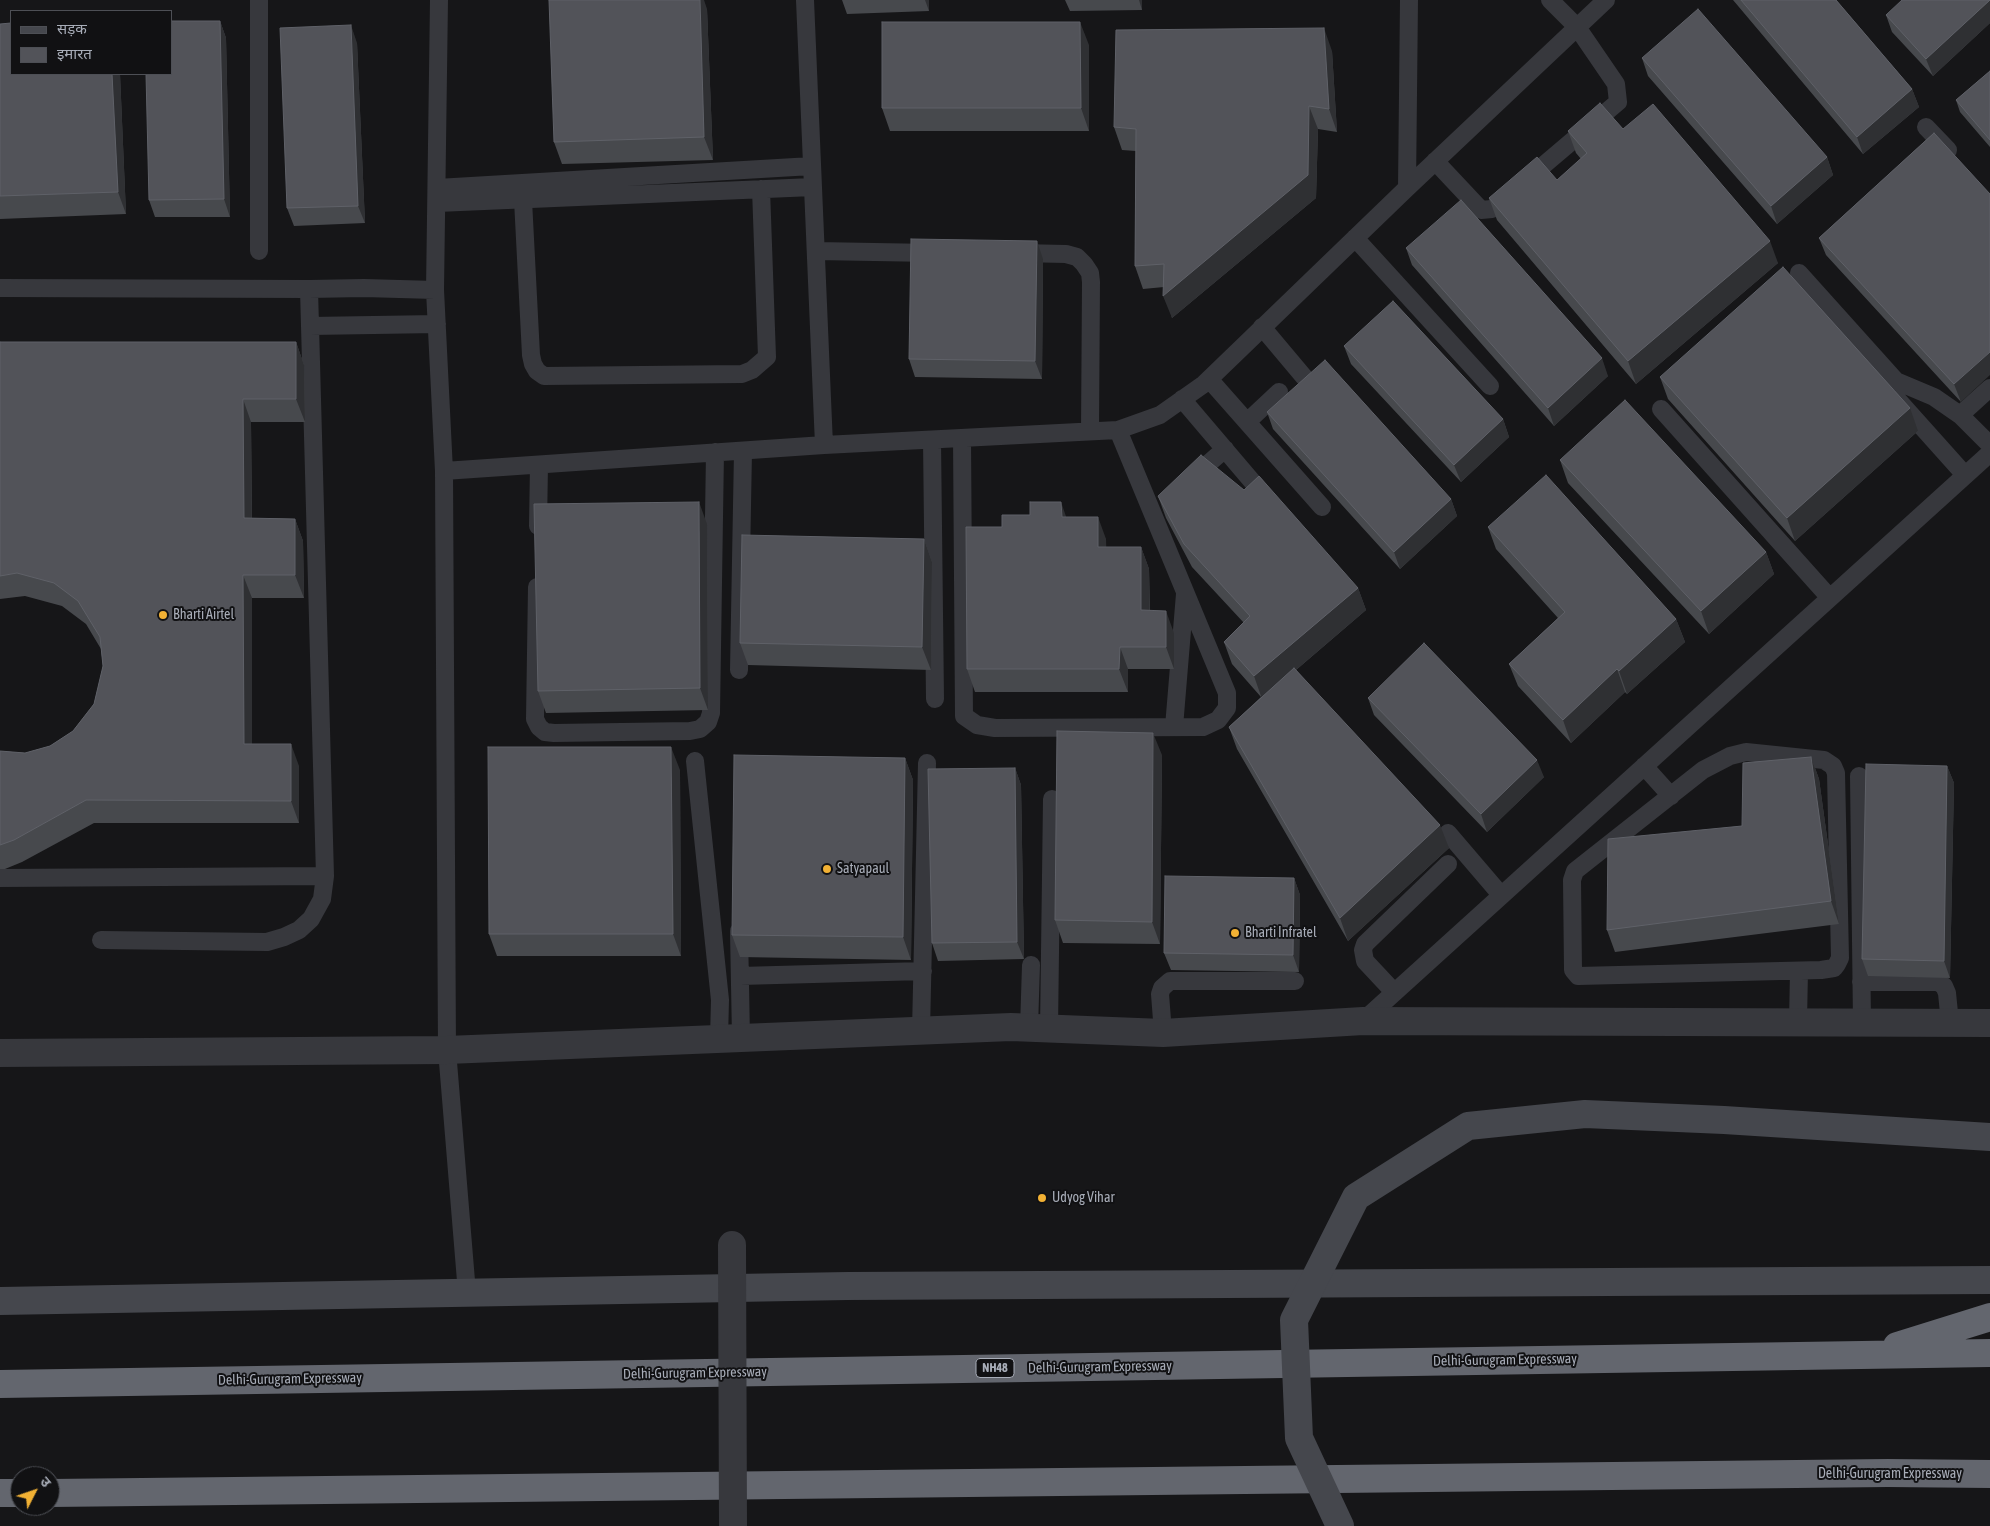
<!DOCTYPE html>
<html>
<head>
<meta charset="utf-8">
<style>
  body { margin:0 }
  #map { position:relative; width:1990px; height:1526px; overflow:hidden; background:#161618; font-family:"Asap Condensed","Noto Sans Devanagari",sans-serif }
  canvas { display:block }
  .legend { position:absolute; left:10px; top:10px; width:162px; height:65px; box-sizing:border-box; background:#111113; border:1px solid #4d4f55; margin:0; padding:6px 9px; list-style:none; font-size:15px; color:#a8adb8 }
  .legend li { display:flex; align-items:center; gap:10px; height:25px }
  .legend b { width:25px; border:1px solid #4d4f55 }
  .north { position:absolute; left:10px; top:1466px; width:50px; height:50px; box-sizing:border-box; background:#111113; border:1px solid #4d4f55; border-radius:50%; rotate:49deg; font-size:14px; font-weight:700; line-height:20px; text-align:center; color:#a8adb8 }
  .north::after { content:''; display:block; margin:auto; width:18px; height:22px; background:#f2b134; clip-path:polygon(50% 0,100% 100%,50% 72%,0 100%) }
</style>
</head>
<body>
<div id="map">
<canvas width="1990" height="1526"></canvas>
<ul class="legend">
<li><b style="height:6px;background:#45474d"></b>सड़क</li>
<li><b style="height:14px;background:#525359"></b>इमारत</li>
</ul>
<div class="north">उ</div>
</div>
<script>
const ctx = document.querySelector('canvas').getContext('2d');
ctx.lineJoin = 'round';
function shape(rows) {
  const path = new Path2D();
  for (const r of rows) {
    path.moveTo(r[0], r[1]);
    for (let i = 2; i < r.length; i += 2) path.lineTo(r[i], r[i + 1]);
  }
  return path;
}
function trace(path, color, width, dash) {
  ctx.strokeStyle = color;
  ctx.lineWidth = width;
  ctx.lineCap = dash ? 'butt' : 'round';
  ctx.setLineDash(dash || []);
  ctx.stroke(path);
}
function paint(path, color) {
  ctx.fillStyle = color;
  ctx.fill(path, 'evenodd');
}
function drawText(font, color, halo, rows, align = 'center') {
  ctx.font = font + ' "Asap Condensed",sans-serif';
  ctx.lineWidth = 4;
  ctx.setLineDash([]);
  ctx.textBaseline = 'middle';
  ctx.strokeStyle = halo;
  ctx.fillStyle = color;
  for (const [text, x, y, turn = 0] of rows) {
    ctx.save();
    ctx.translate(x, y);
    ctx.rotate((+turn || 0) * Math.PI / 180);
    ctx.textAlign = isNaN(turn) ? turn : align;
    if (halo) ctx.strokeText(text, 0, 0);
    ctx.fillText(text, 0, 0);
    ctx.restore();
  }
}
trace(shape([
  [439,0,435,290,444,471,447,1050,467,1293],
  [805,0,824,445],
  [1926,127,1948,150],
  [1435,161,1481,210,1492,209,1618,102,1616,84,1577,27,1550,0],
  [437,188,812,166],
  [1407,188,1409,0],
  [523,200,531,355,533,364,537,371,544,376,742,374,752,370,767,357,761,189],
  [437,203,813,187],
  [1355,238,1490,386],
  [259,251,259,0],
  [816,251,933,253],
  [1019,253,1066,254,1077,257,1084,264,1090,273,1091,282,1090,431],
  [1799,273,1896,381,1934,397,1960,415,1990,445],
  [0,288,309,289,364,288,435,290],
  [310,326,437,324],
  [1262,327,1304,377],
  [1209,379,1322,507],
  [1182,399,1256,486],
  [1897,399,1965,475],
  [1661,409,1830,598],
  [1960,415,1990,388],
  [1247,422,1279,392],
  [962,438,964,716,977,725,995,728,1203,727,1218,720,1227,708,1227,693,1118,430],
  [932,440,935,699],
  [444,471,824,445,1118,430,1160,415,1204,384,1407,188,1606,0],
  [1193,477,1225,449],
  [538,526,539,465],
  [537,587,535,719,539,727,545,732,554,733,690,731,700,729,708,722,711,713,715,452],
  [739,670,743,451],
  [1174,727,1185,594],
  [1746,752,1824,760,1833,766,1836,773,1840,958,1837,964,1834,968,1821,970,1578,976,1573,970,1572,880,1575,871,1703,770,1730,756,1746,752],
  [695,761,720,1000,719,1039],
  [1644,766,1671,796],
  [1859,776,1862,1022],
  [1448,833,1501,895],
  [0,878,325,876],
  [739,931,741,1038],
  [101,940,267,942,284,937,299,930,311,919,322,899,325,876,309,289],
  [740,976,923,971],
  [1861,982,1938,982,1944,986,1947,993,1950,1023],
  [1394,992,1365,961,1363,950,1365,944,1448,864],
  [1363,1021,1990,453],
  [1798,1022,1799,971],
  [1029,1028,1031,965],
  [1049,1029,1052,799],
  [921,1031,927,763],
  [1163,1033,1160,994,1162,988,1170,981,1295,981]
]), '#37383d', 18);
trace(shape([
  [0,1053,447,1050,1011,1027,1163,1033,1363,1021,1990,1023]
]), '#37383d', 28);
trace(shape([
  [0,1301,848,1286,1990,1280]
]), '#45474d', 28);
trace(shape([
  [1897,1346,1990,1317],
  [0,1384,1990,1353],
  [0,1493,20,1493],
  [50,1493,1888,1473,1990,1474]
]), '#63666e', 28);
trace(shape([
  [732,1245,733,1526]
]), '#37383d', 28);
trace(shape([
  [1340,1526,1299,1438,1294,1320,1356,1197,1468,1126,1585,1114,1724,1120,1990,1137]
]), '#45474d', 28);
paint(shape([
  [842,0,929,0,929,11,847,14],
  [1065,0,1142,0,1142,10,1070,11],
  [1733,0,1836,0,1912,89,1919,107,1863,154],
  [1990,0,1990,23,1933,76,1892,32,1886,15],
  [707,9,713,160,562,164,554,142],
  [220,21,226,38,230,217,155,217,149,200],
  [0,24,120,74,126,214,0,219],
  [357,43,365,223,294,226,287,208],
  [1089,45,1089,131,890,131,882,108],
  [1332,51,1337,132,1318,129,1316,198,1172,318,1164,287,1143,289,1135,266,1136,151,1122,150,1114,127],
  [1642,58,1827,157,1833,175,1777,224,1648,76],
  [1990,71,1990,147,1960,112,1956,100],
  [1623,129,1778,263,1636,384,1497,220,1489,198,1557,180,1581,159,1576,153,1568,131],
  [1934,133,1961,402,1826,255,1819,238],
  [1406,248,1608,376,1554,426,1412,265],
  [1043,259,1042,379,915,377,909,359],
  [0,342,296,342,304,365,305,422,251,422,252,518,295,519,303,541,304,598,252,598,252,744,299,766,299,823,94,823,22,862,5,869,0,869,0,751,25,753,50,746,73,731,94,704,103,666,101,649,86,624,62,606,25,596,0,599],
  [1344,346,1503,419,1509,437,1461,482,1351,364],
  [1660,377,1918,431,1795,541,1668,399],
  [1267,412,1451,499,1457,516,1400,569,1273,429],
  [1560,460,1766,552,1774,574,1709,634,1568,483],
  [1158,496,1358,588,1366,610,1296,670,1449,848,1348,941,1237,749,1229,727,1261,697,1232,664,1224,642,1244,623,1192,567,1166,518],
  [1030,515,1066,517,1106,539,1106,547,1141,547,1149,569,1150,610,1174,633,1174,669,1128,669,1128,692,975,692,967,669,1002,527],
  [707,524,708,710,546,713,538,691],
  [1488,527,1676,619,1685,642,1627,694,1625,692,1571,743,1518,686,1509,664,1558,618,1496,549],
  [924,539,932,562,931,670,748,665,740,643],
  [1368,698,1544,777,1487,832,1374,715],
  [1162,755,1160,944,1063,943,1055,920],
  [1811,757,1819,779,1839,924,1615,952,1607,930,1742,826],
  [905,758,913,780,911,960,740,957,732,935],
  [1947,766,1954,783,1950,978,1868,976,1862,959],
  [1015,768,1021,785,1024,959,938,961,932,943],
  [680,770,681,956,497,956,489,934],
  [1294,878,1300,895,1299,972,1171,970,1164,953]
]), '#47494d');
paint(shape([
  [700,0,704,0,707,9,713,160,704,137],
  [925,0,929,0,929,11],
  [1139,0,1142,0,1142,10],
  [1990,0,1990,23,1933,76,1926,59],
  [220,21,226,38,230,217,224,199],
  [1080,22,1089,45,1089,131,1081,108],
  [351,25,357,43,365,223,358,206],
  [1324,28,1332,51,1337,132,1329,109],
  [112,74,120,74,126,214,118,192],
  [1912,89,1919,107,1863,154,1857,137],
  [1309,106,1318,129,1316,198,1172,318,1163,296],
  [1827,157,1833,175,1777,224,1771,206],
  [1037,241,1043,259,1042,379,1035,361],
  [1770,241,1778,263,1636,384,1628,361],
  [296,342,304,365,305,422,296,399],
  [1990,352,1990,375,1961,402,1954,384],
  [1602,358,1608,376,1554,426,1548,408],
  [243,399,251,422,252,541,244,518],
  [1910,408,1918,431,1795,541,1787,518],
  [1503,419,1509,437,1461,482,1454,465],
  [1451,499,1457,516,1400,569,1394,552],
  [699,502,707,524,708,710,700,688],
  [1061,502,1069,525,1062,517],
  [1098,517,1106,539,1107,569,1098,547],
  [295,519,303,541,304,598,295,575],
  [924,539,932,562,931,670,922,647],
  [1141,547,1149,569,1150,633,1141,610],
  [1766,552,1774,574,1709,634,1701,611],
  [243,575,252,598,252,766,244,744],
  [1358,588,1366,610,1262,699,1254,676],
  [1166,611,1174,633,1174,669,1166,647],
  [1676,619,1685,642,1627,694,1619,671],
  [1120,647,1128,669,1128,692,1119,669],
  [1617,669,1625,692,1571,743,1563,720],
  [1153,733,1162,755,1160,944,1152,922],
  [291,744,299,766,299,823,291,801],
  [671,747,680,770,681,956,673,934],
  [1811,757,1819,779,1839,924,1831,901],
  [905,758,913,780,911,960,903,937],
  [1537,760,1544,777,1487,832,1481,814],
  [1947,766,1954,783,1950,978,1944,961],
  [1015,768,1021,785,1024,959,1017,942],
  [1440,825,1449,848,1348,941,1340,918],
  [1294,878,1300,895,1299,972,1293,955]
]), '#2f3033');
const building = shape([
  [549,0,700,0,704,137,554,142,549,0],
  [1741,0,1836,0,1912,89,1857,137,1741,0],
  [1902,0,1990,0,1926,59,1886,15,1902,0],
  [1698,9,1827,157,1771,206,1642,58,1698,9],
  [171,21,220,21,224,199,149,200,146,74,171,74,171,21],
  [882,22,1080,22,1081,108,882,108,882,22],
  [11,23,11,74,112,74,118,192,0,196,0,24,11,23],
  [351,25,358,206,287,208,280,28,351,25],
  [1324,28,1329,109,1309,106,1308,175,1163,296,1164,264,1135,266,1136,129,1114,127,1116,30,1324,28],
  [1990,71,1990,140,1956,100,1990,71],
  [1600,103,1623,129,1653,104,1770,241,1628,361,1489,198,1537,157,1557,180,1587,153,1568,131,1600,103],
  [1934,133,1990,194,1990,352,1954,384,1819,238,1934,133],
  [1461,200,1602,358,1548,408,1406,248,1461,200],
  [911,239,1037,241,1035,361,909,359,911,239],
  [1783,267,1910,408,1787,518,1660,377,1783,267],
  [1393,301,1503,419,1454,465,1344,346,1393,301],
  [0,342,296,342,296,399,243,399,244,518,295,519,295,575,243,575,244,744,291,744,291,801,86,800,14,840,0,845,0,751,25,753,50,746,73,731,94,704,103,666,100,637,78,601,54,583,17,573,0,576,0,342],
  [1325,360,1451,499,1394,552,1267,412,1325,360],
  [1625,400,1766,552,1701,611,1560,460,1625,400],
  [1201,455,1244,490,1259,476,1358,588,1254,676,1224,642,1250,616,1184,544,1158,496,1201,455],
  [1546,475,1676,619,1619,671,1617,669,1563,720,1509,664,1565,612,1488,527,1546,475],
  [699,502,700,688,538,691,534,504,699,502],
  [1030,502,1061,502,1062,517,1098,517,1098,547,1141,547,1141,610,1166,611,1166,647,1120,647,1119,669,967,669,966,527,1002,527,1002,515,1030,515,1030,502],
  [742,535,924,539,922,647,740,643,742,535],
  [1424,643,1537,760,1481,814,1368,698,1424,643],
  [1294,668,1440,825,1340,918,1229,727,1294,668],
  [1057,731,1153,733,1152,922,1055,920,1057,731],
  [488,747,671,747,673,934,489,934,488,747],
  [734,755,905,758,903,937,732,935,734,755],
  [1811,757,1831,901,1607,930,1608,839,1742,826,1743,763,1811,757],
  [1866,764,1947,766,1944,961,1862,959,1866,764],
  [1015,768,1017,942,932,943,928,769,1015,768],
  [1165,876,1294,878,1293,955,1164,953,1165,876]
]);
paint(building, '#525359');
trace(building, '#5f6168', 1);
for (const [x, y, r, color] of [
  [163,615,5,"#f2b134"],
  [827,869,5,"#f2b134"],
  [1235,933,5,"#f2b134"],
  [1042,1198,5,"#f2b134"]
]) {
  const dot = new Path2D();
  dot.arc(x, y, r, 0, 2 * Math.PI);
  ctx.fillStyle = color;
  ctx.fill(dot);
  trace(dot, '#111113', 2);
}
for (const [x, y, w] of [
  [995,1368,38]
]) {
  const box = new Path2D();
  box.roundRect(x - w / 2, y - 9.5, w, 19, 4);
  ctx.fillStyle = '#111113';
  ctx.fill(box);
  trace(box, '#a8adb8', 1);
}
drawText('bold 12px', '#a8adb8', null, [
  ["NH48",995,1368]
]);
drawText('14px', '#a8adb8', '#111113', [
  ["Bharti Airtel",173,615],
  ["Satyapaul",837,869],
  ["Bharti Infratel",1245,933],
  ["Udyog Vihar",1052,1198]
], 'left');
drawText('14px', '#a8adb8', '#111113', [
  ["Delhi-Gurugram Expressway",1505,1360,-1],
  ["Delhi-Gurugram Expressway",1100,1367,-1],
  ["Delhi-Gurugram Expressway",695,1373,-1],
  ["Delhi-Gurugram Expressway",290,1379,-1],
  ["Delhi-Gurugram Expressway",1890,1474]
]);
</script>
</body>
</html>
